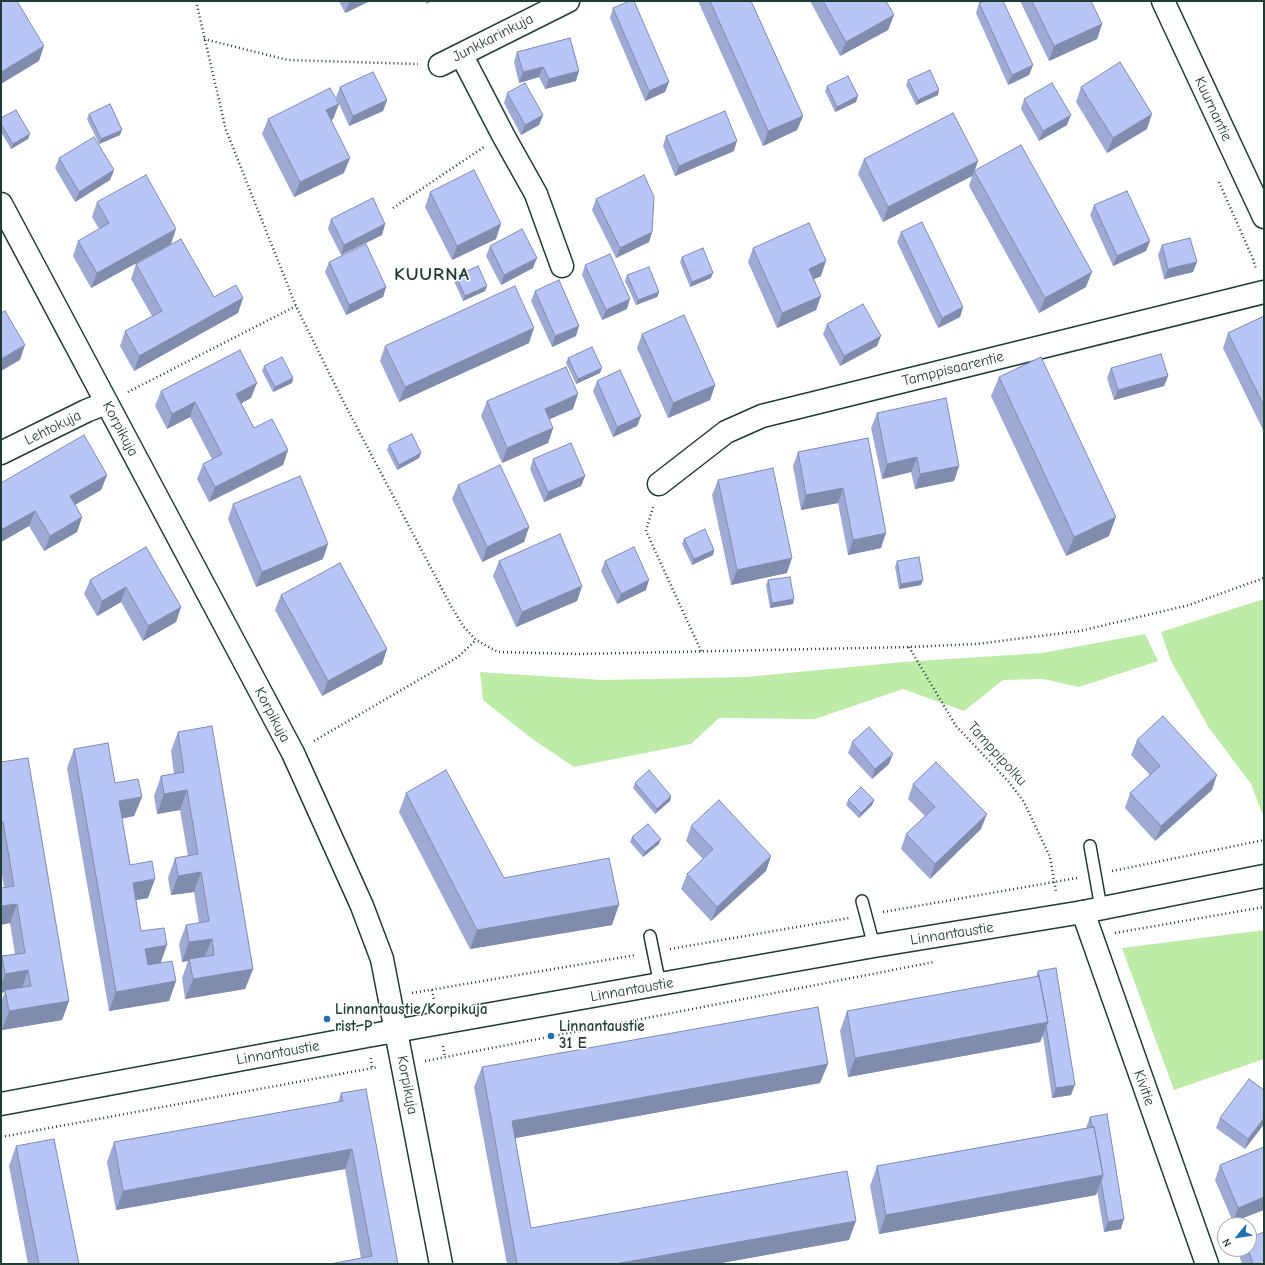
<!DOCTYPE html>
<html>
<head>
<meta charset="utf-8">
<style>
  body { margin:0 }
  #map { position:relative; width:1265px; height:1265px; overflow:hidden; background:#fff; font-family:"Comic Neue",sans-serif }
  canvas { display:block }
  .frame { position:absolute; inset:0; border:2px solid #1f3d34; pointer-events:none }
  .north { position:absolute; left:1217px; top:1217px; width:40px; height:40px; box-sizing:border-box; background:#fff; border:1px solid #a5b1ae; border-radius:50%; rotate:240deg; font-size:11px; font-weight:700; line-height:16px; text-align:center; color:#1f3d34 }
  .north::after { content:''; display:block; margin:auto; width:14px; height:18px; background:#1f6fb2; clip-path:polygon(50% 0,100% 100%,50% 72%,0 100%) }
</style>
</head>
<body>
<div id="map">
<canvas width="1265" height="1265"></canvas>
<div class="frame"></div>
<div class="north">N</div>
</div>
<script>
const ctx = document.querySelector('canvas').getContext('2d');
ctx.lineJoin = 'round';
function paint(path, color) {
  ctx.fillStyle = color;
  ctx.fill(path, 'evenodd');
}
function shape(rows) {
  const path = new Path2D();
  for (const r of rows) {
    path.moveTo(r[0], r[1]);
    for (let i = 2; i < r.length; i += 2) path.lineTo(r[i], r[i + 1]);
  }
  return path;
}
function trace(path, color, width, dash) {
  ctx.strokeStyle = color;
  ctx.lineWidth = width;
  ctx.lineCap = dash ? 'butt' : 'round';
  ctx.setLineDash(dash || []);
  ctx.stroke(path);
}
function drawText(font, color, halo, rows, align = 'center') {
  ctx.font = font + ' "Comic Neue",sans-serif';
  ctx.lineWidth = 3;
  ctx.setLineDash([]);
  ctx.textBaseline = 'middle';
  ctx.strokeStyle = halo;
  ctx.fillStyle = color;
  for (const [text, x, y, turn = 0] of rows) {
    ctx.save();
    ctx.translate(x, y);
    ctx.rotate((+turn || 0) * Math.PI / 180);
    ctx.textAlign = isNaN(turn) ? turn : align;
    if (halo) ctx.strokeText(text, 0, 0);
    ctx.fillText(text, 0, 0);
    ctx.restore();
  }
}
paint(shape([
  [1264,599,1264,818,1251,784,1209,728,1171,661,1161,632],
  [1145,634,1158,661,1079,687,1043,679,1003,680,964,711,903,689,815,719,719,718,691,744,574,767,531,738,483,700,480,672,602,680,746,677,903,662,1042,653],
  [1264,930,1264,1059,1174,1090,1122,948]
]), '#bfeba9');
const lane = shape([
  [1090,846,1101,908],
  [862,901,874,946],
  [650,936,660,985]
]);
const street = shape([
  [462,56,503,135,536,194,562,266],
  [440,65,568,1],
  [1,204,293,753,362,906,382,959,441,1264],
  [1,453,86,411,106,403],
  [659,484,726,432,762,416,1264,292],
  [1083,912,1207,1264]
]);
const secondary = shape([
  [1163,1,1264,217],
  [1,1104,367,1036,874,946,1083,912,1264,876]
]);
trace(lane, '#1f3d34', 14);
trace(street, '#1f3d34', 25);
trace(secondary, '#1f3d34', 25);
trace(shape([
  [196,1,226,130,296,306,342,399,451,606,463,626,476,640,498,652,579,654,909,647,976,644,1080,631,1189,605,1264,578],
  [204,39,288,60,418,64],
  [1219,182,1253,259,1256,269],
  [393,208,484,147],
  [128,392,296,306],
  [653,507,646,531,702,653],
  [909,647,956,726,1008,781,1024,802,1050,857,1056,892],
  [314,741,458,657,476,640],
  [1112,871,1264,840],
  [883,912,1077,878],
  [1115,933,1264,907],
  [670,949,849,918],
  [432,990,434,1000],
  [412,993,636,955],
  [443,1046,445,1057],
  [371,1058,372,1068],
  [425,1061,934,962],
  [1,1137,378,1067]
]), '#1f3d34', 2.5, [1, 3]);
trace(lane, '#fff', 11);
trace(street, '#fff', 22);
trace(secondary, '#fff', 22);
paint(shape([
  [339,1,370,1,345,13],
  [698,1,751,1,803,116,797,130,763,146],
  [810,1,886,1,894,15,888,30,840,56],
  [1020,1,1091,1,1102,24,1097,39,1049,61],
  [979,3,1033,65,1029,75,1008,85,976,13],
  [613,8,669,82,665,92,645,101,610,18],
  [517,52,576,81,545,89,539,77,519,83,514,62],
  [908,80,938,95,916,105,906,85],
  [827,86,856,102,835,112,825,91],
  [340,87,387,100,383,111,349,126,336,97],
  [1081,87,1147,129,1107,153,1076,102],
  [507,93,543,115,539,125,521,135,504,103],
  [1024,99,1067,125,1039,141,1021,109],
  [339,104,333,119,331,120,344,173,294,197,262,134,268,119],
  [89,114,120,135,99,144,87,119],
  [1,118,28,139,11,149,1,132],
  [666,136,734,151,675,176,663,146],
  [59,158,114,170,110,180,75,202,55,168],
  [864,159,978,161,975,171,1086,287,1039,313,969,186,972,176,883,222,858,174],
  [430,192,496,239,452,260,425,207],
  [596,199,652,232,649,242,616,258,592,210],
  [97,202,171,244,91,288,73,256,78,241,99,229,92,217],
  [1094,205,1150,241,1146,251,1113,266,1090,215],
  [331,219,385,224,382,235,341,255,328,229],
  [901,232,963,307,960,317,938,328,897,242],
  [1162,245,1193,272,1164,279,1158,255],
  [490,246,533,268,501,285,486,256],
  [753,248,821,276,814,279,821,296,816,310,777,328,748,262],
  [682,257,711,278,690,287,680,262],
  [329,262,386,287,383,297,346,315,325,272],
  [136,264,214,297,243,298,238,313,134,371,120,346,125,331,152,316,131,279],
  [585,265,627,309,602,320,582,275],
  [627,275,659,292,657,297,636,305,625,281],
  [456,276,487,286,485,291,463,301,454,281],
  [535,291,576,336,552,347,531,301],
  [1264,316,1264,432,1223,348,1228,333],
  [827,324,877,346,840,366,823,334],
  [642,334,715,385,710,400,668,418,637,348],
  [529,343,399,402,380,361,385,346],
  [568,358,600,373,576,384,566,363],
  [264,366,293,378,292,383,273,392,262,371],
  [1111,368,1168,376,1164,386,1114,400,1107,378],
  [999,377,1109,536,1066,556,991,396],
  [597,381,641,416,637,426,613,437,593,391],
  [161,391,251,398,241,403,254,428,288,450,283,465,209,502,197,479,203,464,212,459,190,417,167,429,155,406],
  [487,401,573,409,549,419,553,428,548,443,502,463,481,416],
  [877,413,959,466,954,481,915,489,911,472,882,479,871,428],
  [868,438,881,548,848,555,838,503,801,510,793,466,798,452],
  [389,445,421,453,419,458,397,470,387,450],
  [533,459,585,476,581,486,544,502,530,469],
  [107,475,101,490,75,505,82,517,77,532,44,551,29,526,1,542,1,483],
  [718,480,787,573,731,585,712,495],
  [458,485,529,527,524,542,482,562,452,499],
  [233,504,323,559,256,587,228,519],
  [684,539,714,550,713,555,692,565,682,544],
  [146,547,181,607,176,622,143,641,121,602,97,616,84,594,90,580],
  [499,561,582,586,577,601,516,627,493,576],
  [605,561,646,590,617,604,601,571],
  [897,561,921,585,899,589,895,567],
  [768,580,793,604,770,608,766,585],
  [281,595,387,649,382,664,322,696,275,610],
  [178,732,253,969,245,989,185,999,182,978,188,961,182,962,179,944,186,925,199,923,194,892,171,895,168,878,175,858,188,856,180,810,157,814,154,796,161,776,174,774,171,751],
  [1137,740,1212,790,1155,841,1125,808,1130,793,1150,775,1131,755],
  [852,742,889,764,872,779,848,753],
  [74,749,115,783,142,797,134,816,122,819,130,865,148,898,136,900,141,931,161,963,176,981,169,1001,109,1011,67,768],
  [1,762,69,1001,62,1020,2,1030,1,1025,1,1002,5,992,1,993,1,960,2,956,15,954,1,869],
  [635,783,671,796,670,801,655,814,633,788],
  [913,784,981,829,930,879,901,849,906,834,925,816,908,799],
  [406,793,504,878,612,925,470,949,399,812],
  [848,800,874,800,872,805,859,818,846,805],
  [691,826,771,856,766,871,711,921,681,889,687,874,703,859,686,841],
  [632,837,659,844,643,857,630,842],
  [1038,971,1071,1095,1052,1098,1043,1036,1040,1042,848,1077,840,1031,847,1011,1036,977],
  [482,1067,820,1083,515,1138,531,1228,849,1240,716,1264,507,1264,474,1087],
  [1264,1090,1264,1124,1245,1149,1216,1128,1220,1118],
  [341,1093,398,1264,361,1258,345,1169,116,1210,107,1162,114,1142,338,1102],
  [1090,1117,1121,1229,1104,1232,1097,1191,1096,1195,879,1234,870,1186,877,1166,1086,1128],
  [16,1146,79,1264,28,1264,9,1166],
  [1264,1147,1233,1222,1215,1180,1220,1165],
  [1241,1249,1249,1249,1264,1264,1242,1264,1239,1255]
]), '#9eaad4');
paint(shape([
  [353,1,370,1,345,13,349,3],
  [427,1,432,1,426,4],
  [894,15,888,30,840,56,846,42],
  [1102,24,1097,39,1049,61,1054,46],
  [44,46,39,61,1,84,1,72],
  [1033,65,1029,75,1008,85,1012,75],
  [543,67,539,77,519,83,523,72],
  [579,71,576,81,545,89,549,79],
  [669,82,665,92,645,101,649,91],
  [939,90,938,95,916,105,918,100],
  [858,96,856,102,835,112,837,107],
  [387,100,383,111,349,126,353,116],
  [339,104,333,119,321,125,326,110],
  [1152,114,1147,129,1107,153,1113,138],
  [543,115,539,125,521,135,525,125],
  [1071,115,1067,125,1039,141,1043,131],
  [803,116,797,130,763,146,768,131],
  [122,130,120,135,99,144,101,139],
  [30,134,28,139,11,149,13,144],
  [737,141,734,151,675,176,679,166],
  [350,158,344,173,294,197,300,182],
  [978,161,972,176,883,222,888,207],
  [114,170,110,180,75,202,79,192],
  [385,224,382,235,341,255,344,245],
  [501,224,496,239,452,260,457,246],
  [176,229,171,244,91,288,97,273],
  [652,232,649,242,616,258,620,248],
  [1150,241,1146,251,1113,266,1117,256],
  [537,258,533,268,501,285,504,275],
  [826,261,821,276,804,284,809,269],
  [1197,262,1193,272,1164,279,1168,269],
  [1092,272,1086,287,1039,313,1045,298],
  [713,273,711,278,690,287,692,282],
  [487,286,485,291,463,301,465,296],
  [386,287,383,297,346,315,349,305],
  [659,292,657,297,636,305,638,300],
  [821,296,816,310,777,328,782,313],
  [243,298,238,313,134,371,139,356],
  [630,299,627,309,602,320,606,310],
  [963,307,960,317,938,328,942,318],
  [579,326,576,336,552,347,555,336],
  [534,328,529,343,399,402,405,387],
  [881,336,877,346,840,366,844,356],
  [25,345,20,360,1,371,1,359],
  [602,368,600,373,576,384,578,379],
  [1168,376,1164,386,1114,400,1118,390],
  [293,378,292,383,273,392,275,387],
  [257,383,251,398,231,409,236,394],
  [715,385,710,400,668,418,673,403],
  [578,394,573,409,539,424,545,409],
  [195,402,190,417,167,429,172,414],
  [641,416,637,426,613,437,617,427],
  [553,428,548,443,502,463,507,448],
  [288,450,283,465,209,502,215,487],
  [421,453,419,458,397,470,399,465],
  [917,457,911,472,882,479,887,464],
  [959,466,954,481,915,489,920,474],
  [107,475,101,490,64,511,70,496],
  [585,476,581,486,544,502,548,492],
  [843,488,838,503,801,510,806,495],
  [35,511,29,526,1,542,1,530],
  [82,517,77,532,44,551,50,536],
  [1116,517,1109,536,1066,556,1074,537],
  [529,527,524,542,482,562,487,547],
  [886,533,881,548,848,555,853,540],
  [328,544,323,559,256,587,262,572],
  [714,550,713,555,692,565,694,559],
  [792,558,787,573,731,585,737,570],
  [649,580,646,590,617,604,621,594],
  [923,580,921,585,899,589,901,584],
  [582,586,577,601,516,627,522,612],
  [126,587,121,602,97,616,102,601],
  [794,599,793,604,770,608,772,603],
  [181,607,176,622,143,641,148,626],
  [387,649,382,664,322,696,328,681],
  [893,754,889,764,872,779,875,769],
  [1217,775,1212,790,1155,841,1161,826],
  [187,790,180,810,157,814,164,794],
  [671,796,670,801,655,814,657,809],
  [142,797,134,816,112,820,119,801],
  [874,800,872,805,859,818,861,813],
  [987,814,981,829,930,879,935,864],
  [1,822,3,822,1,828],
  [661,839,659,844,643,857,645,852],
  [771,856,766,871,711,921,717,907],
  [201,872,194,892,171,895,178,876],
  [155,879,148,898,126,902,133,883],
  [17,904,10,923,1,925,1,906],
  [619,905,612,925,470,949,477,930],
  [212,939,204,958,189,959,188,961,182,962,189,942],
  [167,945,160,965,138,969,145,949],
  [253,969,245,989,185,999,193,979],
  [28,970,21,990,5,990,5,992,1,993,1,986,5,974],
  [176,981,169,1001,109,1011,116,992],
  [69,1001,62,1020,2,1030,9,1011],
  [1048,1022,1040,1042,848,1077,855,1058],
  [828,1064,820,1083,505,1140,512,1121],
  [1075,1085,1071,1095,1052,1098,1056,1088],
  [1264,1118,1264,1124,1245,1149,1248,1139],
  [352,1149,345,1169,116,1210,123,1191],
  [1103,1175,1096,1195,879,1234,886,1215],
  [1264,1197,1264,1210,1233,1222,1238,1208],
  [1124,1219,1121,1229,1104,1232,1108,1222],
  [856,1221,849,1240,716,1264,615,1264]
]), '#818bad');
const building = shape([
  [1,1,17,1,44,46,1,72,1,1],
  [348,1,353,1,349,3,348,1],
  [630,1,634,1,669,82,649,91,613,8,630,1],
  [710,1,751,1,803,116,768,131,710,1],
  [823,1,886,1,894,15,846,42,823,1],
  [985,1,1003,1,1033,65,1012,75,979,3,985,1],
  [1032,1,1091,1,1102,24,1054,46,1032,1],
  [570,38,579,71,549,79,543,67,523,72,517,52,570,38],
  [1120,62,1152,114,1113,138,1081,87,1120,62],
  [930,70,939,90,918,100,908,80,930,70],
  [373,72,387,100,353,116,340,87,373,72],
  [848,76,858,96,837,107,827,86,848,76],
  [525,83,543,115,525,125,507,93,525,83],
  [1052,83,1071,115,1043,131,1024,99,1052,83],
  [330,88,339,104,326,110,350,158,300,182,268,119,330,88],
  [110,104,122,130,101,139,89,114,110,104],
  [16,110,30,134,13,144,1,124,1,118,16,110],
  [725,111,737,141,679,166,666,136,725,111],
  [953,113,978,161,888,207,864,159,953,113],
  [94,137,114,170,79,192,59,158,94,137],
  [1021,145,1092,272,1045,298,974,171,1021,145],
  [474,170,501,224,457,246,430,192,474,170],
  [146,175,176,229,97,273,78,241,109,223,97,202,146,175],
  [644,175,654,197,652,232,620,248,596,199,644,175],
  [1127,191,1150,241,1117,256,1094,205,1127,191],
  [373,198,385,224,344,245,331,219,373,198],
  [922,222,963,307,942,318,901,232,922,222],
  [809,223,826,261,809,269,821,296,782,313,753,248,809,223],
  [522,229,537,258,504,275,490,246,522,229],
  [1190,238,1197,262,1168,269,1162,245,1190,238],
  [181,239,214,297,236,285,243,298,139,356,125,331,162,311,136,264,181,239],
  [366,244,386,287,349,305,329,262,366,244],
  [703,248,713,273,692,282,682,257,703,248],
  [610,254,630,299,606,310,585,265,610,254],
  [478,266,487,286,465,296,456,276,478,266],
  [649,267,659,292,638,300,627,275,649,267],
  [559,280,579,326,555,336,535,291,559,280],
  [515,286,534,328,405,387,385,346,515,286],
  [863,304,881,336,844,356,827,324,863,304],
  [5,311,25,345,1,359,1,313,5,311],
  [684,315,715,385,673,403,642,334,684,315],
  [1264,316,1264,406,1228,333,1264,316],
  [592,347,602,368,578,379,568,358,592,347],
  [240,350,257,383,236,394,254,428,272,419,288,450,215,487,203,464,222,454,195,402,172,414,161,391,240,350],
  [1161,354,1168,376,1118,390,1111,368,1161,354],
  [282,357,293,378,275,387,264,366,282,357],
  [1041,357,1116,517,1074,537,999,377,1041,357],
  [566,367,578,394,545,409,553,428,507,448,487,401,566,367],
  [620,370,641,416,617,427,597,381,620,370],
  [946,398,959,466,920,474,917,457,887,464,877,413,946,398],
  [412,434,421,453,399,465,389,445,412,434],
  [84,435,107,475,70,496,82,517,50,536,35,511,1,530,1,483,84,435],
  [868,438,886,533,853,540,843,488,806,495,798,452,868,438],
  [571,443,585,476,548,492,533,459,571,443],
  [500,465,529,527,487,547,458,485,500,465],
  [773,468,792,558,737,570,718,480,773,468],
  [300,476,328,544,262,572,233,504,300,476],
  [705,529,714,550,694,559,684,539,705,529],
  [560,534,582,586,522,612,499,561,560,534],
  [146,547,181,607,148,626,126,587,102,601,90,580,146,547],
  [634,547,649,580,621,594,605,561,634,547],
  [919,557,923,580,901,584,897,561,919,557],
  [340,563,387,649,328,681,281,595,340,563],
  [790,577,794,599,772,603,768,580,790,577],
  [1163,716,1217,775,1161,826,1130,793,1160,766,1137,740,1163,716],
  [212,726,253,969,193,979,189,959,214,955,212,939,189,942,186,925,209,921,201,872,178,876,175,858,198,854,187,790,164,794,161,776,184,772,178,732,212,726],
  [869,727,893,754,875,769,852,742,869,727],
  [108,743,115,783,138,779,142,797,119,801,130,865,152,861,155,879,133,883,141,931,164,928,167,945,145,949,148,965,172,961,176,981,116,992,74,749,108,743],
  [28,758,69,1001,9,1011,5,990,31,986,28,970,5,974,2,956,25,953,17,904,1,906,1,888,14,886,3,822,1,822,1,762,28,758],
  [936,762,987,814,935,864,906,834,935,807,913,784,936,762],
  [446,770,504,878,609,858,619,905,477,930,406,793,446,770],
  [649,770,671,796,657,809,635,783,649,770],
  [861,787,874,800,861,813,848,800,861,787],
  [719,800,771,856,717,907,687,874,713,849,691,826,719,800],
  [648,824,661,839,645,852,632,837,648,824],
  [1056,968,1075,1085,1056,1088,1046,1026,1048,1022,1038,971,1056,968],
  [1039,976,1048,1022,855,1058,847,1011,1039,976],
  [818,1007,828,1064,512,1121,531,1228,847,1171,856,1221,615,1264,517,1264,482,1067,818,1007],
  [1249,1079,1264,1090,1264,1118,1248,1139,1220,1118,1249,1079],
  [366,1089,398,1264,330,1264,372,1256,352,1149,123,1191,114,1142,343,1101,341,1093,366,1089],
  [1107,1114,1124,1219,1108,1222,1101,1181,1103,1175,1094,1127,1092,1127,1090,1117,1107,1114],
  [1094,1127,1103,1175,886,1215,877,1166,1094,1127],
  [54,1139,79,1264,39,1264,16,1146,54,1139],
  [1264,1147,1264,1197,1238,1208,1220,1165,1264,1147],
  [1264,1232,1264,1264,1253,1264,1248,1249,1249,1249,1249,1238,1264,1232]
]);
paint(building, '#b8c6f7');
trace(building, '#818bad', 1);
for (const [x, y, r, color] of [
  [327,1019,4,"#1f6fb2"],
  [551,1036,4,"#1f6fb2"]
]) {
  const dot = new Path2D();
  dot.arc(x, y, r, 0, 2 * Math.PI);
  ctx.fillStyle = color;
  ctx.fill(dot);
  trace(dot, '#fff', 1.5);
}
drawText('15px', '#1f3d34', '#fff', [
  ["Junkkarinkuja",493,38,-27],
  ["Kuurnantie",1213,109,65],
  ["Tamppisaarentie",953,369,-14],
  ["Lehtokuja",53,428,-26],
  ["Korpikuja",120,429,62],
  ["Korpikuja",272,715,62],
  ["Tamppipolku",997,754,48],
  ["Linnantaustie",952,934,-9],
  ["Linnantaustie",632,990,-10],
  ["Linnantaustie",278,1053,-10],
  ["Korpikuja",407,1085,79],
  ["Kivitie",1144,1088,71]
]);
drawText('bold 15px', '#1f3d34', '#fff', [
  ["Linnantaustie/Korpikuja",335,1010],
  ["rist. P",335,1027],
  ["Linnantaustie",559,1027],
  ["31 E",559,1044]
], 'left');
ctx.letterSpacing = '1px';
drawText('bold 19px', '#1f3d34', '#fff', [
  ["KUURNA",432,275]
]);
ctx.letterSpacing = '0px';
</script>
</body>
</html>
